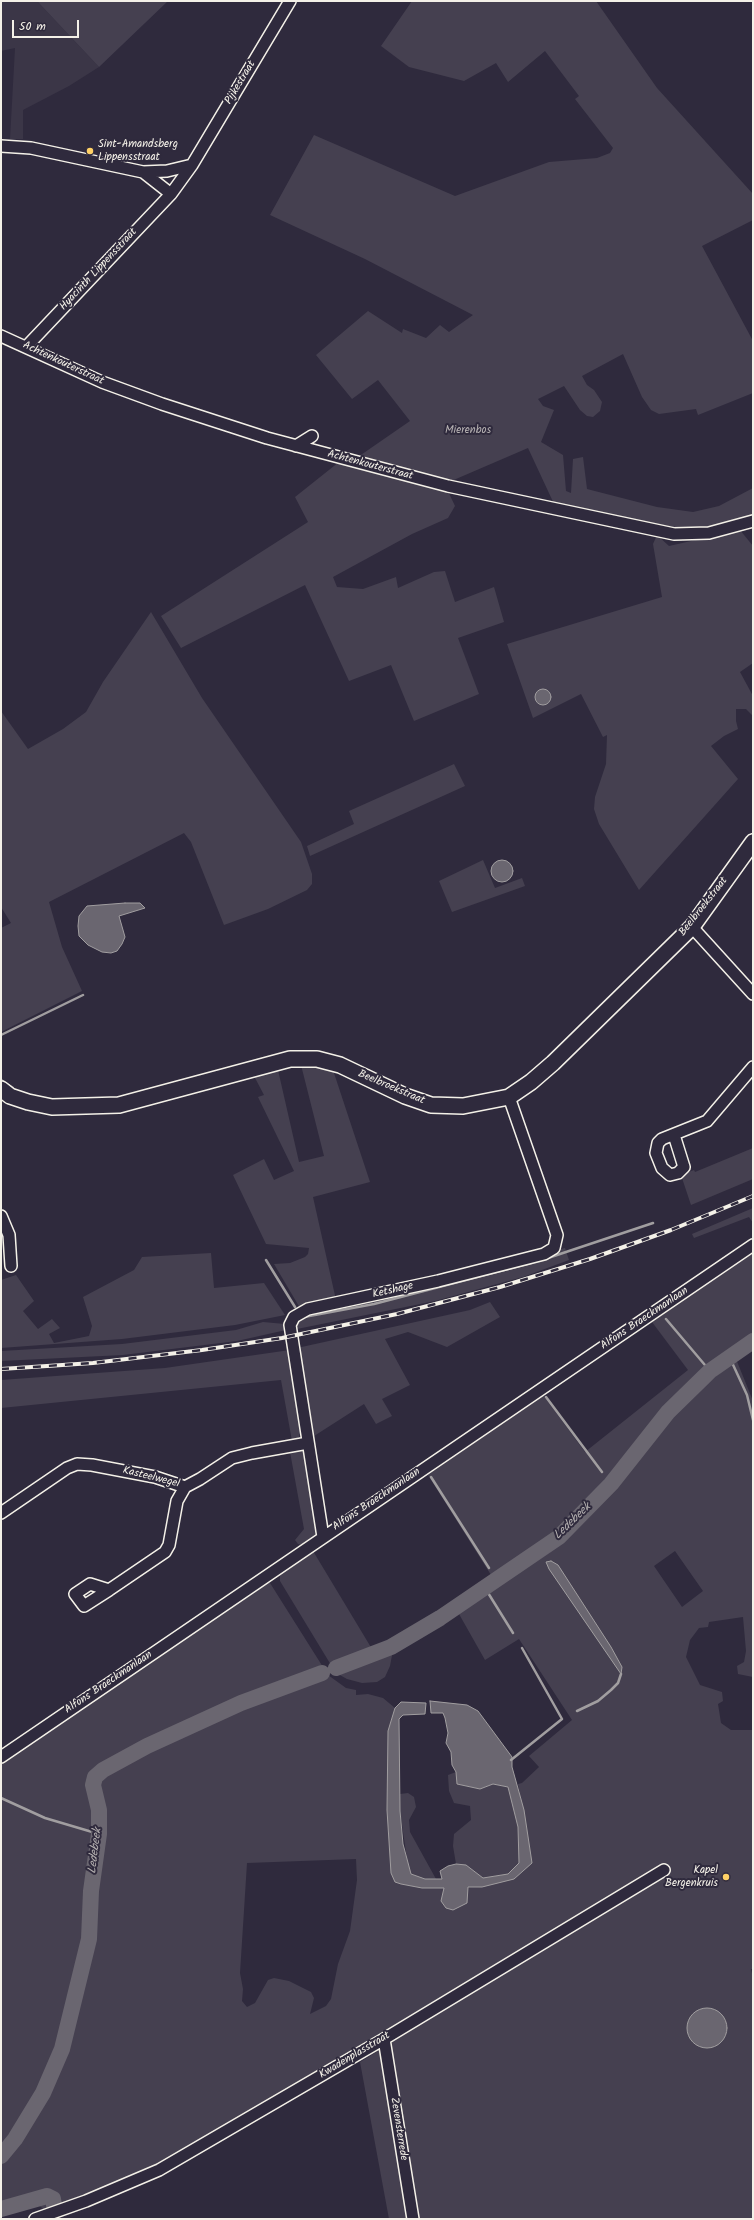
<!DOCTYPE html>
<html>
<head>
<meta charset="utf-8">
<style>
  body { margin:0 }
  #map { position:relative; width:754px; height:2220px; overflow:hidden; background:#2f2a3d; font-family:Kalam,sans-serif }
  canvas { display:block }
  .frame { position:absolute; inset:0; border:2px solid #f4f1e8; pointer-events:none }
  .scale { position:absolute; left:12px; top:20px; width:67px; height:18px; box-sizing:border-box; border:2px solid #f4f1e8; border-top:0; padding-left:5px; font-size:12px; line-height:14px; white-space:nowrap; color:#f4f1e8; -webkit-text-stroke:3px #2f2a3d; paint-order:stroke }
</style>
</head>
<body>
<div id="map">
<canvas width="754" height="2220"></canvas>
<div class="frame"></div>
<div class="scale">50 m</div>
</div>
<script>
const ctx = document.querySelector('canvas').getContext('2d');
ctx.lineJoin = 'round';
function paint(path, color) {
  ctx.fillStyle = color;
  ctx.fill(path, 'evenodd');
}
function shape(rows) {
  const path = new Path2D();
  for (const r of rows) {
    if (r.length === 3) {
      path.moveTo(r[0] + r[2], r[1]);
      path.arc(r[0], r[1], r[2], 0, 2 * Math.PI);
      continue;
    }
    path.moveTo(r[0], r[1]);
    for (let i = 2; i < r.length; i += 2) path.lineTo(r[i], r[i + 1]);
  }
  return path;
}
function trace(path, color, width, dash) {
  ctx.strokeStyle = color;
  ctx.lineWidth = width;
  ctx.lineCap = dash ? 'butt' : 'round';
  ctx.setLineDash(dash || []);
  ctx.stroke(path);
}
function drawText(font, color, halo, rows, align = 'center') {
  ctx.font = font + ' Kalam,sans-serif';
  ctx.lineWidth = 4;
  ctx.setLineDash([]);
  ctx.textBaseline = 'middle';
  ctx.strokeStyle = halo;
  ctx.fillStyle = color;
  for (const [text, x, y, turn = 0] of rows) {
    ctx.save();
    ctx.translate(x, y);
    ctx.rotate((+turn || 0) * Math.PI / 180);
    ctx.textAlign = isNaN(turn) ? turn : align;
    if (halo) ctx.strokeText(text, 0, 0);
    ctx.fillText(text, 0, 0);
    ctx.restore();
  }
}
paint(shape([
  [1,1,37,1,99,67,69,86,23,110,23,139,10,139,15,48,1,51]
]), '#3b3647');
paint(shape([
  [37,1,168,1,99,67],
  [412,1,596,1,657,88,753,194,753,220,702,246,753,341,753,393,698,415,696,409,659,414,651,410,642,397,623,354,582,376,587,385,594,390,602,402,600,411,593,417,587,416,580,410,564,386,538,399,543,406,554,410,541,442,563,455,566,491,571,493,573,459,583,457,587,489,657,507,693,512,719,506,753,488,753,520,740,523,738,518,711,528,692,530,555,506,528,448,449,482,355,459,410,421,378,380,352,399,316,355,368,311,402,333,403,329,426,338,440,325,449,332,473,315,365,259,270,215,314,135,455,196,549,162,597,158,610,153,613,148,575,99,579,96,545,51,508,82,496,63,464,81,409,67,381,46],
  [339,462,446,487,455,506,448,518,412,534,333,577,337,587,363,589,396,577,398,588,434,572,445,571,455,602,494,587,504,622,458,638,479,694,414,721,391,665,349,681,305,585,181,648,161,616,308,522,295,497],
  [740,530,753,546,753,663,740,672,753,696,753,716,746,709,736,709,736,721,738,729,724,736,711,746,738,779,639,890,599,824,594,809,595,797,606,764,607,735,603,737,581,694,533,718,507,644,662,597,653,544,657,535,669,546],
  [151,612,202,698,301,842,312,874,312,884,307,890,268,909,224,925,191,842,184,833,49,902,62,947,82,991,1,1032,1,928,11,923,1,907,1,711,28,749,63,729,86,712,103,682],
  [454,764,465,786,310,856,307,846,354,824,349,811],
  [483,860,495,888,522,878,525,886,452,912,439,881],
  [301,1065,311,1065,333,1070,370,1182,313,1197,336,1300,300,1308,274,1264,290,1263,305,1257,308,1254,309,1248,266,1244,233,1175,264,1159,274,1180,294,1171,258,1097,264,1095,254,1076,278,1070,299,1162,324,1156],
  [753,1148,753,1179,691,1205,681,1175,694,1170,695,1172],
  [753,1208,753,1223,749,1217,694,1238,692,1234],
  [565,1248,569,1260,523,1277,435,1301,297,1329,295,1326,299,1316],
  [753,1250,753,1337,706,1366,692,1383,665,1410,644,1434,629,1456,609,1475,592,1500,531,1554,502,1572,507,1580,549,1553,589,1517,626,1475,671,1415,736,1359,753,1401,753,1677,738,1674,737,1666,744,1662,746,1651,743,1617,709,1622,708,1627,699,1628,690,1640,686,1657,700,1685,722,1692,723,1701,718,1704,721,1723,731,1730,753,1730,753,1969,751,1969,753,1978,753,2219,389,2219,360,2062,378,2051,371,2040,157,2166,44,2210,38,2204,1,2213,1,1763,265,1583,270,1583,328,1675,346,1688,356,1690,356,1695,368,1694,383,1698,395,1708,388,1731,387,1810,391,1873,401,1884,422,1888,482,1887,532,1863,518,1784,522,1783,539,1767,529,1756,572,1720,519,1639,485,1660,459,1614,393,1650,390,1666,385,1677,377,1682,362,1683,347,1679,338,1674,331,1665,280,1581,280,1575,313,1551,372,1649,390,1643,480,1585,491,1575,428,1475,543,1395,585,1452,688,1370,652,1322],
  [675,1551,703,1591,682,1607,654,1566],
  [356,1859,357,1880,350,1931,338,1964,331,1999,326,2006,310,2014,314,1998,311,1992,289,1981,274,1978,268,1980,255,2003,247,2007,242,2001,243,1989,240,1973,247,1863],
  [211,1253,214,1288,264,1283,285,1315,235,1325,122,1339,1,1348,1,1280,16,1275,34,1301,23,1311,38,1329,52,1319,60,1328,49,1334,54,1343,89,1336,92,1326,83,1297,134,1270,142,1257],
  [490,1302,500,1317,447,1347,408,1332,385,1339,410,1385,382,1399,392,1416,376,1424,364,1404,311,1438,297,1348,470,1310],
  [263,1322,285,1324,286,1330,237,1341,123,1355,1,1361,1,1351,122,1344,236,1330],
  [290,1350,302,1422,299,1437,292,1441,281,1380,1,1408,1,1380,165,1368],
  [304,1450,318,1534,302,1545,298,1544,295,1540,304,1529,290,1452],
  [456,1772,457,1784,480,1789,493,1784,508,1787,518,1827,519,1863,508,1874,483,1878,466,1865,456,1864,453,1846,454,1834,471,1820,470,1806,454,1803,449,1791,448,1775],
  [408,1793,414,1797,416,1807,409,1820,410,1832,436,1879,425,1879,411,1874,408,1866,400,1811,400,1794]
]), '#454050');
const water = shape([
  [543,697,8],
  [502,871,11],
  [125,903,140,903,145,908,119,916,125,937,122,944,117,951,111,953,102,952,88,945,79,936,78,926,79,916,87,906,125,903],
  [551,1561,558,1565,611,1647,622,1667,621,1674,549,1569,546,1562,551,1561],
  [430,1701,467,1705,478,1711,512,1757,512,1767,524,1810,532,1863,514,1879,482,1887,468,1887,467,1903,453,1910,446,1908,441,1901,444,1888,422,1888,401,1884,395,1882,391,1873,387,1810,388,1731,395,1708,401,1702,426,1703,425,1714,403,1715,399,1719,400,1811,403,1844,411,1874,425,1879,442,1879,440,1871,448,1866,456,1864,466,1865,483,1878,508,1874,519,1863,518,1827,508,1787,493,1784,480,1789,457,1784,456,1772,452,1765,451,1752,446,1743,448,1733,445,1718,443,1713,431,1713,430,1701],
  [707,2028,20]
]);
paint(water, '#6a6670');
trace(water, '#a19ea0', 1);
trace(shape([
  [1,1035,83,995],
  [1,1080,13,1088],
  [545,1259,653,1223],
  [266,1260,295,1307],
  [304,1317,374,1304,531,1263],
  [666,1319,710,1371],
  [729,1356,747,1395,753,1420],
  [546,1397,602,1472],
  [431,1477,489,1568],
  [485,1588,513,1633],
  [577,1711,598,1701,611,1690,618,1683,621,1674],
  [511,1760,562,1719,522,1648],
  [1,1798,45,1818,99,1834],
  [57,2219,57,2218]
]), '#a19ea0', 2.5);
trace(shape([
  [336,1668,391,1647,440,1618,559,1537,611,1484,668,1412,710,1371,753,1341],
  [1,2156,15,2139,43,2093,62,2049,89,1939,91,1891,99,1834,99,1810,93,1785,95,1777,103,1770,147,1746,241,1703,322,1673],
  [1,2209,47,2196,53,2199,54,2205]
]), '#6a6670', 16);
const street = shape([
  [1,146,31,148,143,172,167,171,192,165],
  [143,172,171,194],
  [1,336,102,382,162,404,267,438,448,486,674,534,709,533,753,521],
  [27,346,171,194,192,165,290,1],
  [296,446,312,436],
  [692,927,753,994],
  [674,1135,684,1167,678,1173,670,1175,662,1168,656,1153,658,1143,662,1139,707,1121,753,1067],
  [1,1216,9,1235,11,1266],
  [1,1513,67,1468,77,1464,92,1465,155,1477,185,1487,200,1479,232,1458,252,1453,308,1443],
  [323,1537,290,1325,294,1317,308,1309,438,1281,544,1254,554,1248,557,1235,509,1097],
  [109,1590,90,1584,75,1594,84,1606,109,1590,165,1552,169,1545,177,1501,185,1487],
  [1,1757,753,1245],
  [384,2039,413,2219],
  [35,2219,86,2201,159,2170,384,2039,664,1870]
]);
const secondary = shape([
  [1,1089,10,1096,28,1102,52,1107,119,1105,290,1059,317,1059,340,1065,405,1096,431,1105,463,1106,509,1097,531,1082,553,1063,692,927,753,842]
]);
trace(street, '#f4f1e8', 14);
trace(secondary, '#f4f1e8', 18);
trace(street, '#2f2a3d', 11);
trace(secondary, '#2f2a3d', 15);
const rail = shape([
  [1,1369,93,1363,202,1350,282,1338,397,1314,500,1287,590,1259,671,1230,753,1196]
]);
trace(rail, '#f4f1e8', 4);
trace(rail, '#2f2a3d', 2.5, [8]);
for (const [x, y, r, color] of [
  [90,151,4,"#ffd166"],
  [726,1877,4,"#ffd166"]
]) {
  const dot = new Path2D();
  dot.arc(x, y, r, 0, 2 * Math.PI);
  ctx.fillStyle = color;
  ctx.fill(dot);
  trace(dot, '#2f2a3d', 1.5);
}
drawText('11px', '#f4f1e8', '#2f2a3d', [
  ["Pijkestraat",241,83,-59],
  ["Hyacinth Lippensstraat",99,270,-47],
  ["Achtenkouterstraat",63,364,25],
  ["Achtenkouterstraat",370,466,15],
  ["Beelbroekstraat",704,907,-52],
  ["Beelbroekstraat",391,1088,23],
  ["Ketshage",393,1291,-13],
  ["Alfons Braeckmanlaan",645,1319,-34],
  ["Kasteelwegel",151,1478,14],
  ["Alfons Braeckmanlaan",377,1500,-34],
  ["Alfons Braeckmanlaan",109,1683,-34],
  ["Kwadenplasstraat",355,2056,-31],
  ["Zevensterrede",398,2129,81]
]);
drawText('11px', '#f4f1e8', '#2f2a3d', [
  ["Sint-Amandsberg",98,145],
  ["Lippensstraat",98,158],
  ["Kapel",718,1871,"right"],
  ["Bergenkruis",718,1884,"right"]
], 'left');
drawText('11px', '#b7b3b3', '#2f2a3d', [
  ["Mierenbos",468,431]
]);
drawText('italic 12px', '#b6b2b2', '#2f2a3d', [
  ["Ledebeek",573,1522,-44],
  ["Ledebeek",96,1851,-83]
]);
</script>
</body>
</html>
